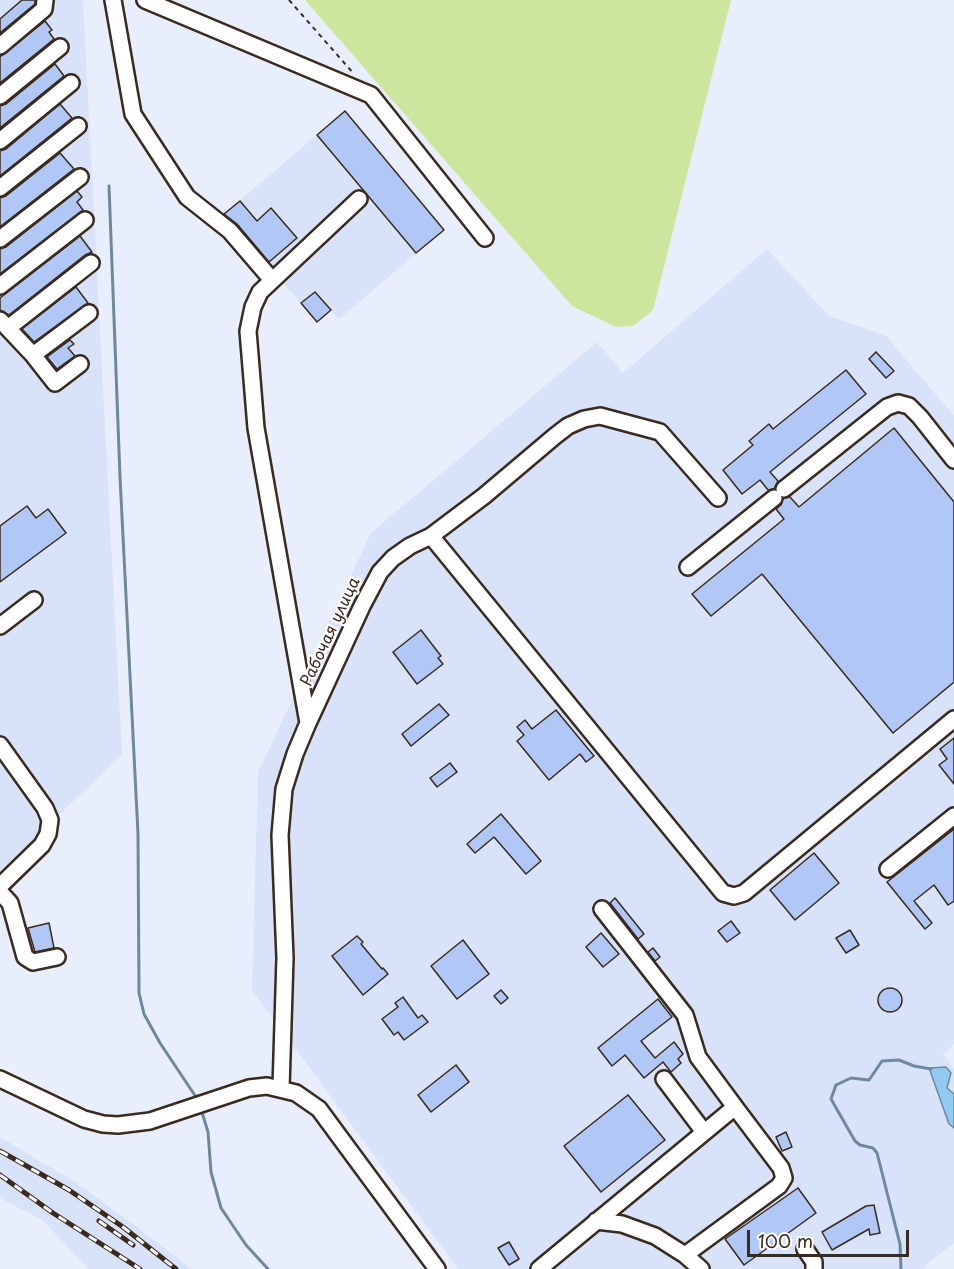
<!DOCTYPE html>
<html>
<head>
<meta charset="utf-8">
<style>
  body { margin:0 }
  #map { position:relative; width:954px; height:1269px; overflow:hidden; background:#e8eefc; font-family:"Playpen Sans",sans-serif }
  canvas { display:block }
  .scale { position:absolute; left:747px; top:1230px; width:162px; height:27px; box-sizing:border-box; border:3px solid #3b2a1e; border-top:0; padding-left:8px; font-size:18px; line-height:21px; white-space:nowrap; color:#3b2a1e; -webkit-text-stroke:4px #fff; paint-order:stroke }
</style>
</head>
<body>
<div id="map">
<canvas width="954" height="1269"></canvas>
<div class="scale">100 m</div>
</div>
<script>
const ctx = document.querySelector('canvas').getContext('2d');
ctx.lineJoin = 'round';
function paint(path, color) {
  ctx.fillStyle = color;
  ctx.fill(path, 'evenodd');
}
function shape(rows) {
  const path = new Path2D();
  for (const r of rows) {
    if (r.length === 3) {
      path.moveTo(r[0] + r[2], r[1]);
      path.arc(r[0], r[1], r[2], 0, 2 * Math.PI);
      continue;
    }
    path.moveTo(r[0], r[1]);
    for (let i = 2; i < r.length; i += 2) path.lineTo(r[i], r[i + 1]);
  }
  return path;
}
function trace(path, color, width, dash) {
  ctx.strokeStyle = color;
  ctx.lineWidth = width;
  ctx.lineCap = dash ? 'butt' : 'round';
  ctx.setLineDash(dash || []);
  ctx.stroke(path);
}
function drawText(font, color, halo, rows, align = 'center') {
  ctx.font = font + ' "Playpen Sans",sans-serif';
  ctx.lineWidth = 4.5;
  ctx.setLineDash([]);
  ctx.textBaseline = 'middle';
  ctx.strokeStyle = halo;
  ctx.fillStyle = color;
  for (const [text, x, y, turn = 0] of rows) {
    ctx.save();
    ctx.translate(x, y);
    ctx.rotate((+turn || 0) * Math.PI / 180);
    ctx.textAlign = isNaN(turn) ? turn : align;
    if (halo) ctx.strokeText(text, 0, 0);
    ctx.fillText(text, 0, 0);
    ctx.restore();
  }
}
paint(shape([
  [0,0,83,0,122,755,0,871],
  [345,111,444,230,339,319,331,310,317,322,224,214],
  [767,249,829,316,886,336,954,416,954,1044,943,1054,954,1069,954,1243,921,1269,458,1269,252,990,258,772,371,533,597,342,623,373],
  [0,1137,75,1182,128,1220,191,1269,89,1269,41,1219,0,1198]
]), '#d8e3fa');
paint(shape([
  [305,0,731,0,653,310,633,326,616,327,572,306]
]), '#cce69d');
const water = shape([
  [946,1067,951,1073,947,1088,954,1094,954,1128,949,1124,929,1068,946,1067]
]);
paint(water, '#91c9f0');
trace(water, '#6f899c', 1.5);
trace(shape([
  [109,186,120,477,138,834,139,993,144,1014,160,1043,198,1100],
  [201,1109,208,1132,211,1172,221,1208,246,1245,268,1269],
  [901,1269,900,1244,877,1153,873,1148,860,1145,855,1141,831,1099,836,1085,851,1078,869,1080,882,1061,899,1060,914,1066,931,1069]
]), '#6f899c', 3);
const building = shape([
  [22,0,35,0,35,4,0,33,0,19,22,0],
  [45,21,52,30,49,32,54,39,0,83,0,57,45,21],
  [55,64,64,76,0,128,0,106,6,104,55,64],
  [60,104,72,118,0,176,0,151,6,149,60,104],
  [345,111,444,230,416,253,317,135,345,111],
  [60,153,74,169,0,227,0,198,6,196,60,153],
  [77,191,82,197,77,202,83,210,0,274,0,249,6,247,77,191],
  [240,201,257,221,271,208,297,238,269,262,237,224,224,214,240,201],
  [80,236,92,252,85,255,9,315,0,310,0,298,80,236],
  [76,287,88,303,34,342,22,329,76,287],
  [315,292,331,310,317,322,301,303,315,292],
  [70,340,74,344,68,348,75,356,57,369,47,357,70,340],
  [876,352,894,371,886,378,869,359,876,352],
  [846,370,866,394,770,472,778,481,774,489,768,490,760,480,742,494,723,470,753,445,749,441,769,424,773,429,846,370],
  [894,428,954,502,954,682,893,733,762,574,711,616,692,594,784,519,776,509,781,505,783,498,790,497,799,507,894,428],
  [27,506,36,518,48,509,66,533,0,582,0,526,27,506],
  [421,630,441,656,438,658,443,664,417,684,393,652,421,630],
  [439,704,449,715,411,746,402,734,439,704],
  [556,710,594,756,586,762,580,754,549,780,517,741,524,735,517,727,525,720,532,729,556,710],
  [954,738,954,784,939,765,947,759,940,749,954,738],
  [450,763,457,772,437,787,430,778,450,763],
  [501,814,541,861,526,874,494,837,475,853,467,844,501,814],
  [954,829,954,901,948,905,934,885,914,901,932,923,925,929,887,882,954,829],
  [814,853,839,883,795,920,770,890,814,853],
  [615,898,644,934,638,939,610,903,615,898],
  [731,921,740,933,727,942,718,931,731,921],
  [49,923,54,948,35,952,28,928,49,923],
  [850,930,859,945,846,953,836,938,850,930],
  [601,933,619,954,603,967,586,947,601,933],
  [357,936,363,942,361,944,382,969,383,968,388,974,363,995,332,956,357,936],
  [463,940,489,974,457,999,431,966,463,940],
  [653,948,660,957,655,961,648,952,653,948],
  [890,1000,12],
  [501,990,508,998,501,1004,494,996,501,990],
  [403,997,418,1018,422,1015,428,1022,404,1040,398,1032,394,1035,382,1019,398,1007,395,1003,403,997],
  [658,999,672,1017,641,1041,655,1058,674,1042,683,1054,678,1059,681,1063,671,1072,663,1062,644,1078,625,1055,612,1066,598,1048,658,999],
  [456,1065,469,1082,431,1112,418,1095,456,1065],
  [628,1095,665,1140,601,1192,564,1146,628,1095],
  [786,1132,792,1147,782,1151,776,1137,786,1132],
  [798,1188,816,1213,744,1265,725,1239,798,1188],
  [874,1205,880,1233,870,1235,869,1229,832,1250,822,1232,866,1206,874,1205],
  [509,1242,519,1259,509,1265,498,1248,509,1242]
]);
paint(building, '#b1c8f6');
trace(building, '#3b2a1e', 1.5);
const minor = shape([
  [113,0,133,114,187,197,230,231,272,280],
  [145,0,371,95,485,238],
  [0,46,44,9,45,0],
  [0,96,60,47],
  [0,141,71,83],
  [0,188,78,126],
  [0,239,80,177],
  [0,286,85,220],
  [0,320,33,355,55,383,80,364],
  [8,328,91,263],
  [33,355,89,313],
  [784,489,887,407,898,403,909,406,920,417,954,460],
  [431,536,723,893,734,896,744,893,954,719],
  [688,567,774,498],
  [0,626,34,600],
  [308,723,256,428,248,331,253,307,260,292,359,199],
  [0,745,45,808,50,820,48,834,42,845,0,886],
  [888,869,954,816],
  [0,892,10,903,25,957,33,962,57,957],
  [0,1079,84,1119,103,1124,118,1125,150,1121,249,1088,267,1086,296,1093,319,1109,437,1269],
  [664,1079,704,1132],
  [281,1088,285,958,280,835,284,789,295,754,308,723,362,606,380,572,393,558,410,546,431,536,484,496,555,436,568,426,584,419,600,416,660,432,718,498],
  [596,1221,622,1224,655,1236,685,1255,701,1269],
  [805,1249,814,1262,814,1269],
  [685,1255,779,1186,784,1178,781,1168,735,1107],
  [539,1269,735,1107,698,1057,685,1015,602,909]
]);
trace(minor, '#3b2a1e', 20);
trace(shape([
  [289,0,354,74]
]), '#3b2a1e', 2, [4.5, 4.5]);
trace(minor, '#fff', 15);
const rail = shape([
  [0,1151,69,1190,123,1227,176,1269],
  [0,1175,53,1213,140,1269],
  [99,1221,133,1245]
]);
trace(rail, '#3b2a1e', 5);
trace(rail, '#fff', 3, [9]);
drawText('16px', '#3b2a1e', '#fff', [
  ["Рабочая улица",331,632,-65]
]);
</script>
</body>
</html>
